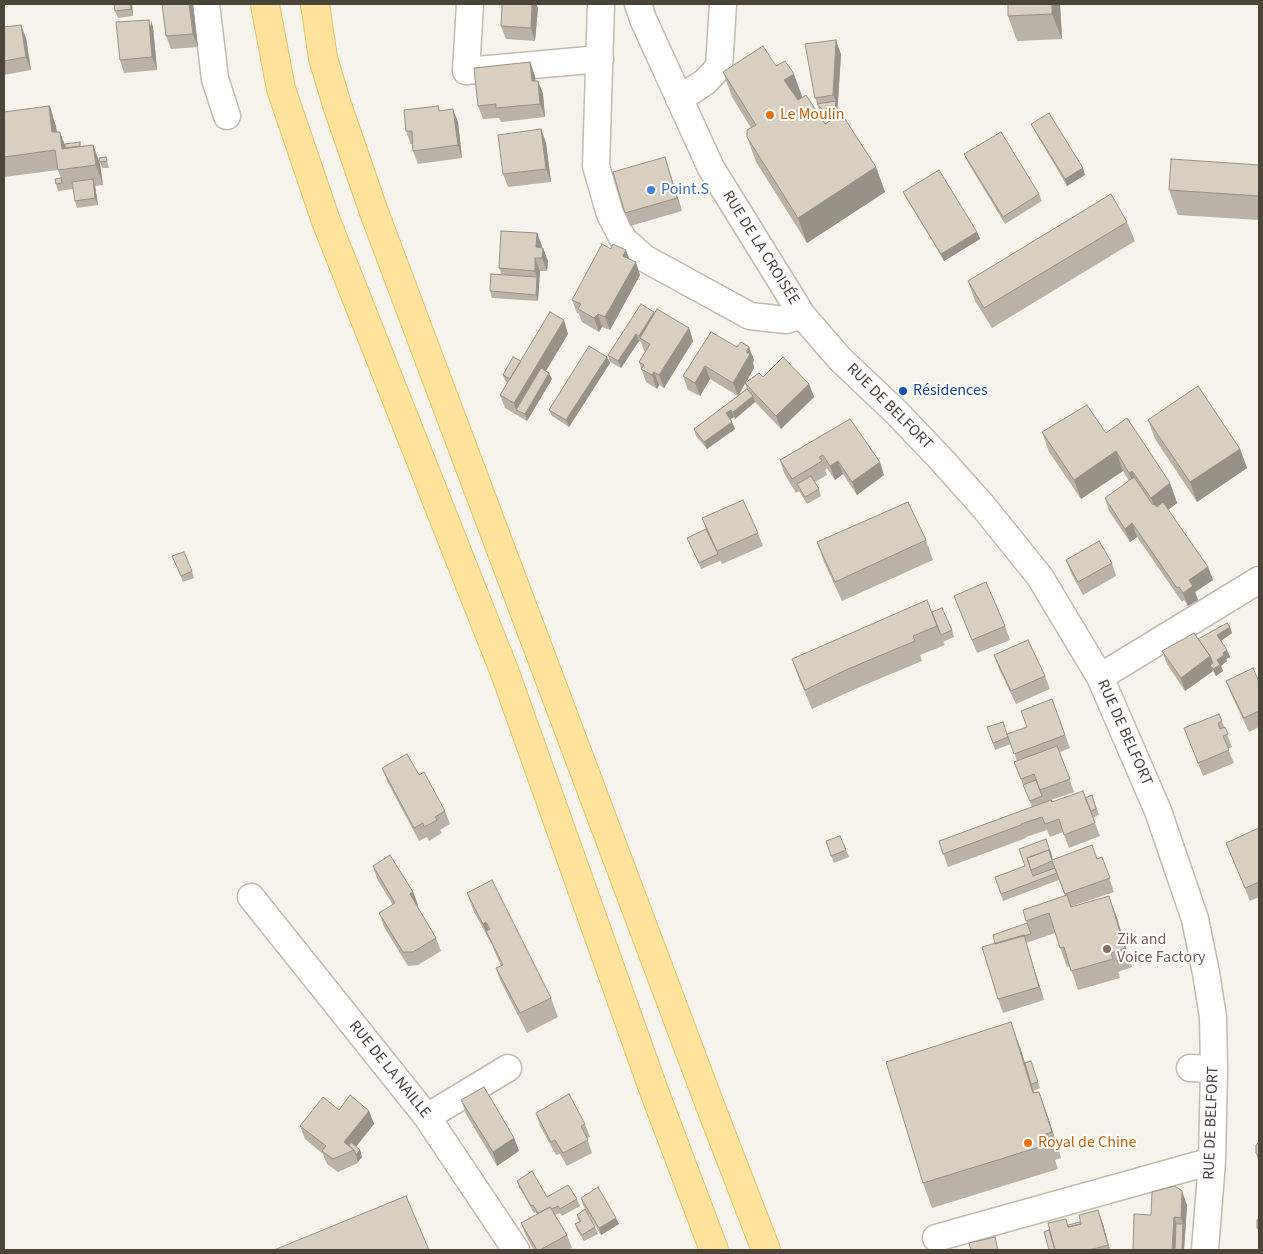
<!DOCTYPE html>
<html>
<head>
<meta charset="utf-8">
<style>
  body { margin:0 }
  #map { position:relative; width:1263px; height:1254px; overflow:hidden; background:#f6f3ec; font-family:"Source Sans 3",sans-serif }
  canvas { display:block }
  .frame { position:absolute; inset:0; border:5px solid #4b4439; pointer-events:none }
</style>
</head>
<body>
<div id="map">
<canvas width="1263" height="1254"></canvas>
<div class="frame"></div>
</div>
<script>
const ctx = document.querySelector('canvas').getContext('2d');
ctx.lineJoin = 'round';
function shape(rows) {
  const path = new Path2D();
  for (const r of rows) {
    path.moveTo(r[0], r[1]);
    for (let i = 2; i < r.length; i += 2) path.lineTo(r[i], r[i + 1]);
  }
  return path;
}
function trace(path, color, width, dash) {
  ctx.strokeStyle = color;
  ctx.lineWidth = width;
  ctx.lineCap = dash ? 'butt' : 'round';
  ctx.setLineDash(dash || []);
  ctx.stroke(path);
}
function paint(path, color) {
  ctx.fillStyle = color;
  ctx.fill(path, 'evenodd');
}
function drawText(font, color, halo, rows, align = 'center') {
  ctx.font = font + ' "Source Sans 3",sans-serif';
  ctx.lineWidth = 4;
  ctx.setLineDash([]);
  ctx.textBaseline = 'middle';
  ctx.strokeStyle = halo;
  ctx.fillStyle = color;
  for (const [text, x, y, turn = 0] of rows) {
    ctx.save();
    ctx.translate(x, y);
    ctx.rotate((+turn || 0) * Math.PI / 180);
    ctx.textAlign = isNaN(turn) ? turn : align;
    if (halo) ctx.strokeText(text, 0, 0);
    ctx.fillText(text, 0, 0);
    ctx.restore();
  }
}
const minor = shape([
  [206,4,215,79,227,116],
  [470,4,466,71,600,59],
  [601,4,596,166,610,214,623,239,644,258,750,316,786,320,802,315],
  [638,4,643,19,711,168,802,315,840,359,896,412,939,457,982,505,1040,577,1100,677,1158,811,1195,919,1206,973,1213,1017,1214,1069,1212,1161,1205,1250],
  [679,99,705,82,719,67,723,4],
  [1100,677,1259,580],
  [251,897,427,1117,516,1250],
  [1190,1068,1214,1069],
  [427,1117,508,1068],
  [936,1238,1212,1161]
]);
const major = shape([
  [265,4,266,10,281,89,326,221,505,673,654,1091,714,1250],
  [315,4,323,58,337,105,375,215,713,1113,766,1250]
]);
trace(minor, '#c2bbae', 29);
trace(major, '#e6c16a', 30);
trace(minor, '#fff', 26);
trace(major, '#ffe39c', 28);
paint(shape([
  [114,4,132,4,133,16,118,18,115,11],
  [162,4,193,4,198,47,171,49,166,36],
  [502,4,536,4,538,8,535,41,506,39,501,26],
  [1060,4,1062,39,1017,41,1008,16],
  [4,27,26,38,31,70,4,75],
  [153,27,157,70,124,73,120,60],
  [841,54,837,116,829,120,820,111,815,98],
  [530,62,535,76,535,81,538,81,543,94,545,117,501,122,499,118,483,119,478,106],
  [776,66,825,124,876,167,885,192,807,243,756,162,747,137,751,128,732,97,723,72],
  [438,106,440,111,458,122,462,158,418,164,413,151,412,144,411,145,406,131],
  [4,112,52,113,57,132,65,144,81,146,93,145,100,164,103,185,95,186,98,205,77,208,75,201,73,189,58,191,56,184,61,178,58,170,4,177],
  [1031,124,1085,175,1067,186,1034,130],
  [541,129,546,143,551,182,508,187,503,174],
  [964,154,1039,194,1042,201,1005,224,967,161],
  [106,157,109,168,102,168,100,162],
  [665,157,669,170,682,211,630,226,625,213],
  [1259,165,1259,220,1178,215,1169,190],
  [903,192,977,232,980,239,944,261,906,198],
  [1127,222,1135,241,992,328,975,301,968,281],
  [537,233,542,248,543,248,548,261,547,271,540,271,538,301,492,298,490,291,502,275,499,268],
  [611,249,626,250,629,259,640,275,610,330,602,327,599,332,582,322,579,314,577,313,572,300],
  [654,312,654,313,689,328,693,341,664,388,659,385,657,389,646,382,639,362,645,352,644,351,641,342,639,341,621,368,610,362,608,355],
  [568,334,546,371,552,379,527,421,505,408,500,395,507,383,505,381,503,375,521,361],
  [737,347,754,360,753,363,754,368,746,382,763,377,809,384,814,397,781,429,755,402,735,419,734,417,730,419,735,429,707,449,696,436,694,429,747,389,745,383,738,396,710,379,700,396,688,390,683,376],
  [607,357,610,363,569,427,552,416,549,410],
  [850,419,884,475,857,495,843,474,835,480,827,468,825,470,827,475,815,482,819,489,821,496,807,504,799,491,796,493,784,473,780,460],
  [1148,420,1240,449,1247,468,1197,502,1155,439],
  [1042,432,1106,433,1170,483,1177,503,1168,510,1208,567,1213,580,1195,592,1198,600,1188,606,1184,600,1182,602,1137,537,1130,542,1109,511,1105,498,1129,481,1123,471,1081,499,1049,452],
  [702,518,758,533,763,546,722,564,720,560,720,561,701,569,687,538,706,529],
  [926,540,933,560,842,601,824,562,817,542],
  [1066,560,1112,563,1116,576,1083,595,1071,573],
  [175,563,192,571,194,578,183,582],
  [954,596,1005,626,1010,640,977,653],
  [932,612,952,630,954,637,943,642,945,645,920,655,922,661,855,689,812,709,799,679,792,659],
  [1230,627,1232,633,1221,641,1227,650,1230,657,1226,659,1227,661,1221,666,1223,671,1216,676,1213,671,1185,691,1167,664,1162,651,1198,639],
  [994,655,1045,676,1050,689,1016,704,999,669],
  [1226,681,1259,682,1259,727,1249,732,1231,694],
  [1052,699,1070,748,1060,752,1074,792,1051,800,1052,802,1085,798,1092,795,1099,815,1093,818,1100,836,1069,848,1063,832,1050,837,1047,830,1026,837,1026,838,948,867,939,841,1032,807,1014,762,1017,761,1011,744,995,750,987,727,1008,734,1027,727],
  [1222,721,1232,747,1228,749,1234,763,1203,776,1184,728],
  [382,768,419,775,445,811,450,824,440,830,442,833,429,841,427,837,419,841,387,781],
  [1259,828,1259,897,1250,901,1226,843],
  [840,836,849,857,834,863,826,841],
  [1046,839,1053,859,1097,859,1102,857,1114,892,1072,906,1116,915,1132,967,1118,972,1120,978,1078,990,1070,966,1067,967,1055,933,1026,943,1044,1000,1003,1013,998,999,995,944,1027,923,1023,910,1065,896,1059,880,1003,901,995,877,1025,866],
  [373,866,413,892,418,905,417,906,436,938,441,951,418,965,408,966,384,927,379,913,393,905,377,879],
  [467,893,551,998,558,1017,527,1033,500,980,496,968,501,966,491,943,474,912],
  [1020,1047,1025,1063,1031,1061,1040,1088,1033,1091,1034,1093,1039,1092,1048,1117,1061,1158,1055,1160,1058,1169,932,1208,923,1183],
  [461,1100,514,1138,519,1151,497,1166,466,1114],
  [339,1110,369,1111,374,1124,356,1147,360,1150,362,1157,358,1162,358,1163,338,1172,327,1164,323,1154,305,1139,300,1126],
  [536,1113,585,1124,590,1137,587,1138,592,1153,567,1166,560,1154,556,1155,540,1126],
  [1259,1142,1259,1163,1256,1153],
  [517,1181,547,1197,577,1199,580,1206,562,1216,560,1213,555,1215,567,1235,572,1248,568,1250,534,1250,526,1236,521,1223,537,1214,535,1212,534,1213,519,1187],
  [581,1198,619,1224,601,1235,583,1205],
  [1187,1205,1184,1250,1151,1215],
  [577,1215,595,1227,598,1234,584,1241,577,1230,575,1224,579,1222],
  [1103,1224,1110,1250,1049,1250,1049,1230,1068,1225]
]), '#bab2a6');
paint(shape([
  [130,4,132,4,133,16,131,9],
  [189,4,193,4,198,47,193,34],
  [532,4,536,4,538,8,535,41,531,28],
  [1052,4,1060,4,1062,39,1052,14],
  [149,20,151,26,151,20,153,27,157,70,152,57],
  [21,25,26,38,31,70,26,57],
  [836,40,841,54,837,116,835,109,836,101,833,95],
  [530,62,535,76,537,94,532,81],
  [794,74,803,99,794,105,784,80],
  [538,81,543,94,545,117,540,104],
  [49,106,50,106,52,113,53,118,56,126,59,152,52,132],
  [453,109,458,122,462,158,458,145],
  [541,129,546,143,551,182,546,169],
  [60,132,67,151,62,149],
  [93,145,100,164,103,185,96,165],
  [665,157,669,170,682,211,677,198],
  [876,167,885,192,807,243,798,218],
  [1083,168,1085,175,1067,186,1065,179],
  [93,179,95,185,98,205,95,198],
  [977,232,980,239,944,261,941,254],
  [537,233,542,246,541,258,536,247],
  [543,248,548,261,547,271,542,258],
  [626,250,631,264,623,256],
  [535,258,540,271,538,301,536,295,537,277,535,271],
  [636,262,640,275,610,330,605,317],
  [654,312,656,319,640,338,641,342,639,336],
  [598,314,602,327,599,332,594,318],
  [564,320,568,334,521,412,516,410,514,403],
  [689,328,693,341,664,388,659,375],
  [636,334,639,341,621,368,618,361],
  [749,347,754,360,753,363,754,368,738,396,733,383],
  [607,357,610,363,569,427,566,420],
  [705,366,710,379,700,396,695,383],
  [654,372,659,385,657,389,652,375],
  [549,373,552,379,527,421,525,414],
  [809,384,814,397,781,429,776,416],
  [753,396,755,402,735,419,733,412],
  [731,410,734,417,729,420,726,413],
  [732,422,735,429,707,449,704,442],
  [1240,449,1247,468,1197,502,1190,482],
  [1116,451,1123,471,1081,499,1074,480],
  [838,461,843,474,835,480,830,466],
  [880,462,884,475,857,495,852,482],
  [1132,471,1139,490,1136,492,1129,473],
  [1170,483,1177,503,1158,518,1151,498],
  [1132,523,1137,537,1130,542,1125,529],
  [1208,567,1213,580,1195,592,1198,600,1188,606,1183,593,1189,580],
  [1230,627,1232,633,1219,642,1217,635],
  [1227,650,1230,657,1226,659,1227,661,1221,666,1223,671,1216,676,1213,669,1210,665,1213,671,1185,691,1181,678,1210,656,1217,660,1223,653],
  [413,892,418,905,415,907,410,894],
  [1109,896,1116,915,1132,967,1125,948],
  [486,922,493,941,486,931,490,943,483,924],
  [1024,935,1028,949,1044,1000,1039,987],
  [1011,1022,1020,1047,1042,1119,1033,1093],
  [1039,1092,1048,1117,1061,1158,1052,1132],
  [369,1111,374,1124,353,1150,344,1142],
  [514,1138,519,1151,497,1166,493,1152],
  [360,1150,362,1157,358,1162,356,1155],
  [1182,1191,1187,1205,1184,1250,1182,1250,1183,1224,1181,1218],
  [1098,1210,1103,1224,1110,1250,1109,1250,1108,1245],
  [1174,1217,1179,1230,1178,1250,1172,1250],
  [616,1218,619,1224,601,1235,599,1228]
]), '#979187');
const building = shape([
  [114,4,130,4,131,9,115,11,114,4],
  [162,4,189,4,193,34,166,36,162,4],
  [502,4,532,4,531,28,501,26,502,4],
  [1008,4,1052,4,1052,14,1008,16,1008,4],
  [149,20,152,57,120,60,116,22,149,20],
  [21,25,26,57,4,61,4,27,21,25],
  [836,40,833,95,815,98,805,44,836,40],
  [763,46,776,66,785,61,794,74,784,80,798,100,806,95,825,124,841,114,843,116,876,167,798,218,747,137,747,130,756,125,723,72,763,46],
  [530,62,532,81,538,81,540,104,496,108,496,104,478,106,474,68,530,62],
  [836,101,835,109,826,113,817,104,836,101],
  [49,106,52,132,60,132,62,149,93,145,96,165,58,170,55,150,4,157,4,112,49,106],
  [438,106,439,111,453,109,458,145,413,151,412,131,406,131,404,110,438,106],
  [1049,113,1083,168,1065,179,1031,124,1049,113],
  [541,129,546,169,503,174,498,135,541,129],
  [1001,132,1039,194,1003,217,964,154,1001,132],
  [80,142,80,146,65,148,65,144,80,142],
  [106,157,107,161,100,162,99,158,106,157],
  [665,157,677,198,625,213,613,172,665,157],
  [1171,159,1259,165,1259,196,1169,190,1171,159],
  [939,170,977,232,941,254,903,192,939,170],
  [61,178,62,183,56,184,55,179,61,178],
  [93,179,95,198,75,201,72,182,93,179],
  [1111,194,1127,222,984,308,968,281,1111,194],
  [501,231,537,233,536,247,543,248,542,258,535,258,535,271,499,268,501,231],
  [602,244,611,249,613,244,626,250,623,256,636,262,605,317,598,314,594,318,578,309,581,304,572,300,602,244],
  [491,274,537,277,536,295,490,291,491,274],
  [641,304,654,312,639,336,636,334,618,361,608,355,641,304],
  [657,309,689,328,659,375,654,372,652,375,641,369,644,365,639,362,650,344,640,338,657,309],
  [550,312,564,320,514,403,500,395,550,312],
  [711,332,737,347,741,342,749,347,746,352,750,354,733,383,705,366,695,383,683,376,711,332],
  [589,346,607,357,566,420,549,410,589,346],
  [513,357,521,361,510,379,503,375,513,357],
  [783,357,809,384,776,416,745,383,759,373,763,377,783,357],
  [541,368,549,373,525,414,516,410,541,368],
  [1198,386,1240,449,1190,482,1148,420,1198,386],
  [747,389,753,396,733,412,731,410,726,413,732,422,704,442,694,429,747,389],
  [1087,405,1106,433,1127,418,1170,483,1151,498,1132,471,1129,473,1116,451,1074,480,1042,432,1087,405],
  [850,419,880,462,852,482,838,461,830,466,823,455,819,457,822,461,792,479,780,460,850,419],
  [811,476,819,489,805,497,797,484,811,476],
  [1134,477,1153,505,1154,504,1157,507,1163,502,1208,567,1189,580,1193,586,1183,593,1179,587,1177,588,1132,523,1125,529,1105,498,1134,477],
  [743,500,758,533,717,551,702,518,743,500],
  [908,502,926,540,835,582,817,542,908,502],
  [706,529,718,554,699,563,687,538,706,529],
  [1099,541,1112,563,1078,582,1066,560,1099,541],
  [184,552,192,571,181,576,172,556,184,552],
  [986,582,1005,626,972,640,954,596,986,582],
  [927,600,937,626,913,636,915,641,848,669,805,690,792,659,927,600],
  [942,608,952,630,941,635,932,612,942,608],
  [1227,623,1230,627,1217,635,1227,650,1223,653,1224,655,1217,660,1220,665,1213,669,1210,665,1213,663,1210,656,1198,639,1227,623],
  [1194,633,1210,656,1181,678,1162,651,1194,633],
  [1028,640,1045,676,1011,691,994,655,1028,640],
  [1253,668,1259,682,1259,711,1244,718,1226,681,1253,668],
  [1052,699,1065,735,1014,754,1007,734,1027,727,1021,711,1052,699],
  [1219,714,1222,721,1218,723,1220,729,1225,727,1228,734,1223,736,1229,750,1198,763,1184,728,1219,714],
  [1003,722,1008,737,993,743,987,727,1003,722],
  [1057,746,1070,779,1040,790,1034,774,1021,779,1014,762,1057,746],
  [407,754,419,775,424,772,445,811,435,817,437,820,424,827,423,823,414,828,382,768,407,754],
  [1036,780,1042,796,1030,801,1023,785,1036,780],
  [1083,791,1095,823,1064,835,1059,819,1045,824,1042,817,1021,824,1021,825,943,854,939,841,1051,800,1052,802,1083,791],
  [1092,795,1096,809,1091,811,1085,798,1092,795],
  [1259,828,1259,882,1245,888,1226,843,1259,828],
  [840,836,846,850,831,856,826,841,840,836],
  [1046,839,1052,857,1051,857,1049,850,1027,858,1033,876,1055,868,1057,873,1001,894,995,877,1025,866,1019,849,1046,839],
  [1092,845,1097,859,1102,857,1110,878,1065,894,1052,861,1031,870,1027,858,1049,850,1052,860,1092,845],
  [390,855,413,892,410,894,436,938,413,952,403,952,379,913,395,903,373,866,390,855],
  [492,880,551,998,520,1013,496,968,503,965,486,931,490,929,486,922,483,924,467,893,492,880],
  [1067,895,1071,907,1109,896,1125,948,1111,953,1113,959,1071,971,1064,947,1060,948,1049,913,1026,921,1023,910,1067,895],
  [1027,923,1031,934,995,944,993,935,1027,923],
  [1024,935,1039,987,998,999,982,947,1024,935],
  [1011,1022,1033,1093,1039,1092,1052,1132,1046,1134,1049,1144,923,1183,886,1062,1011,1022],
  [1031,1061,1038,1082,1031,1084,1025,1063,1031,1061],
  [484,1087,514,1138,493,1152,461,1100,484,1087],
  [569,1094,585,1124,581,1126,588,1140,563,1153,555,1140,551,1142,536,1113,569,1094],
  [350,1095,369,1111,344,1142,354,1150,333,1159,322,1151,326,1146,300,1126,323,1097,339,1110,350,1095],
  [351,1142,360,1150,356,1155,354,1150,349,1146,351,1142],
  [1259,1142,1259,1157,1256,1153,1256,1145,1259,1142],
  [532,1171,547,1197,568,1185,577,1199,560,1209,558,1206,552,1209,550,1207,538,1213,533,1205,531,1206,517,1181,532,1171],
  [1175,1186,1182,1191,1181,1218,1174,1217,1172,1250,1133,1250,1134,1214,1151,1215,1152,1192,1175,1186],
  [598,1187,616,1218,599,1228,581,1198,598,1187],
  [406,1196,429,1250,274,1250,406,1196],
  [550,1207,567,1235,540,1250,537,1250,521,1223,550,1207],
  [585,1209,595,1227,582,1235,575,1224,581,1221,577,1215,585,1209],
  [1098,1210,1108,1245,1089,1250,1055,1250,1048,1223,1066,1219,1068,1227,1081,1224,1079,1215,1098,1210],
  [1259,1218,1259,1230,1257,1228,1257,1220,1259,1218],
  [1080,1222,1081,1224,1068,1227,1068,1225,1080,1222],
  [1176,1224,1183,1224,1182,1250,1175,1250,1176,1224],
  [1049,1230,1055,1250,1049,1250,1044,1232,1049,1230],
  [995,1237,998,1250,971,1250,969,1243,995,1237]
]);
paint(building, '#d8cfc1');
trace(building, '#979187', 1);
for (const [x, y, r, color] of [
  [770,115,5,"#e8710a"],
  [651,190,5,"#3f7fe0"],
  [903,391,5,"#1a4fb4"],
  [1107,949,5,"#8d6e63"],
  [1028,1143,5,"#e8710a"]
]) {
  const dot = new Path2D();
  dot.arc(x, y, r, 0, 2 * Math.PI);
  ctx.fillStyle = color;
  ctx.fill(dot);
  trace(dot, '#fff', 2);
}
drawText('16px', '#c56008', '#fff', [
  ["Le Moulin",780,115],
  ["Royal de Chine",1038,1143]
], 'left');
drawText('16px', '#366cbe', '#fff', [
  ["Point.S",661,190]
], 'left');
drawText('16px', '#4b4439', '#fff', [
  ["RUE DE LA CROISÉE",760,248,58],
  ["RUE DE BELFORT",889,407,45],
  ["RUE DE BELFORT",1124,733,66],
  ["RUE DE LA NAILLE",389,1070,51],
  ["RUE DE BELFORT",1212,1123,-88]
]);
drawText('16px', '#164399', '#fff', [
  ["Résidences",913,391]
], 'left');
drawText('16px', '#785e54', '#fff', [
  ["Zik and",1117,940],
  ["Voice Factory",1117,958]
], 'left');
</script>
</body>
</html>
